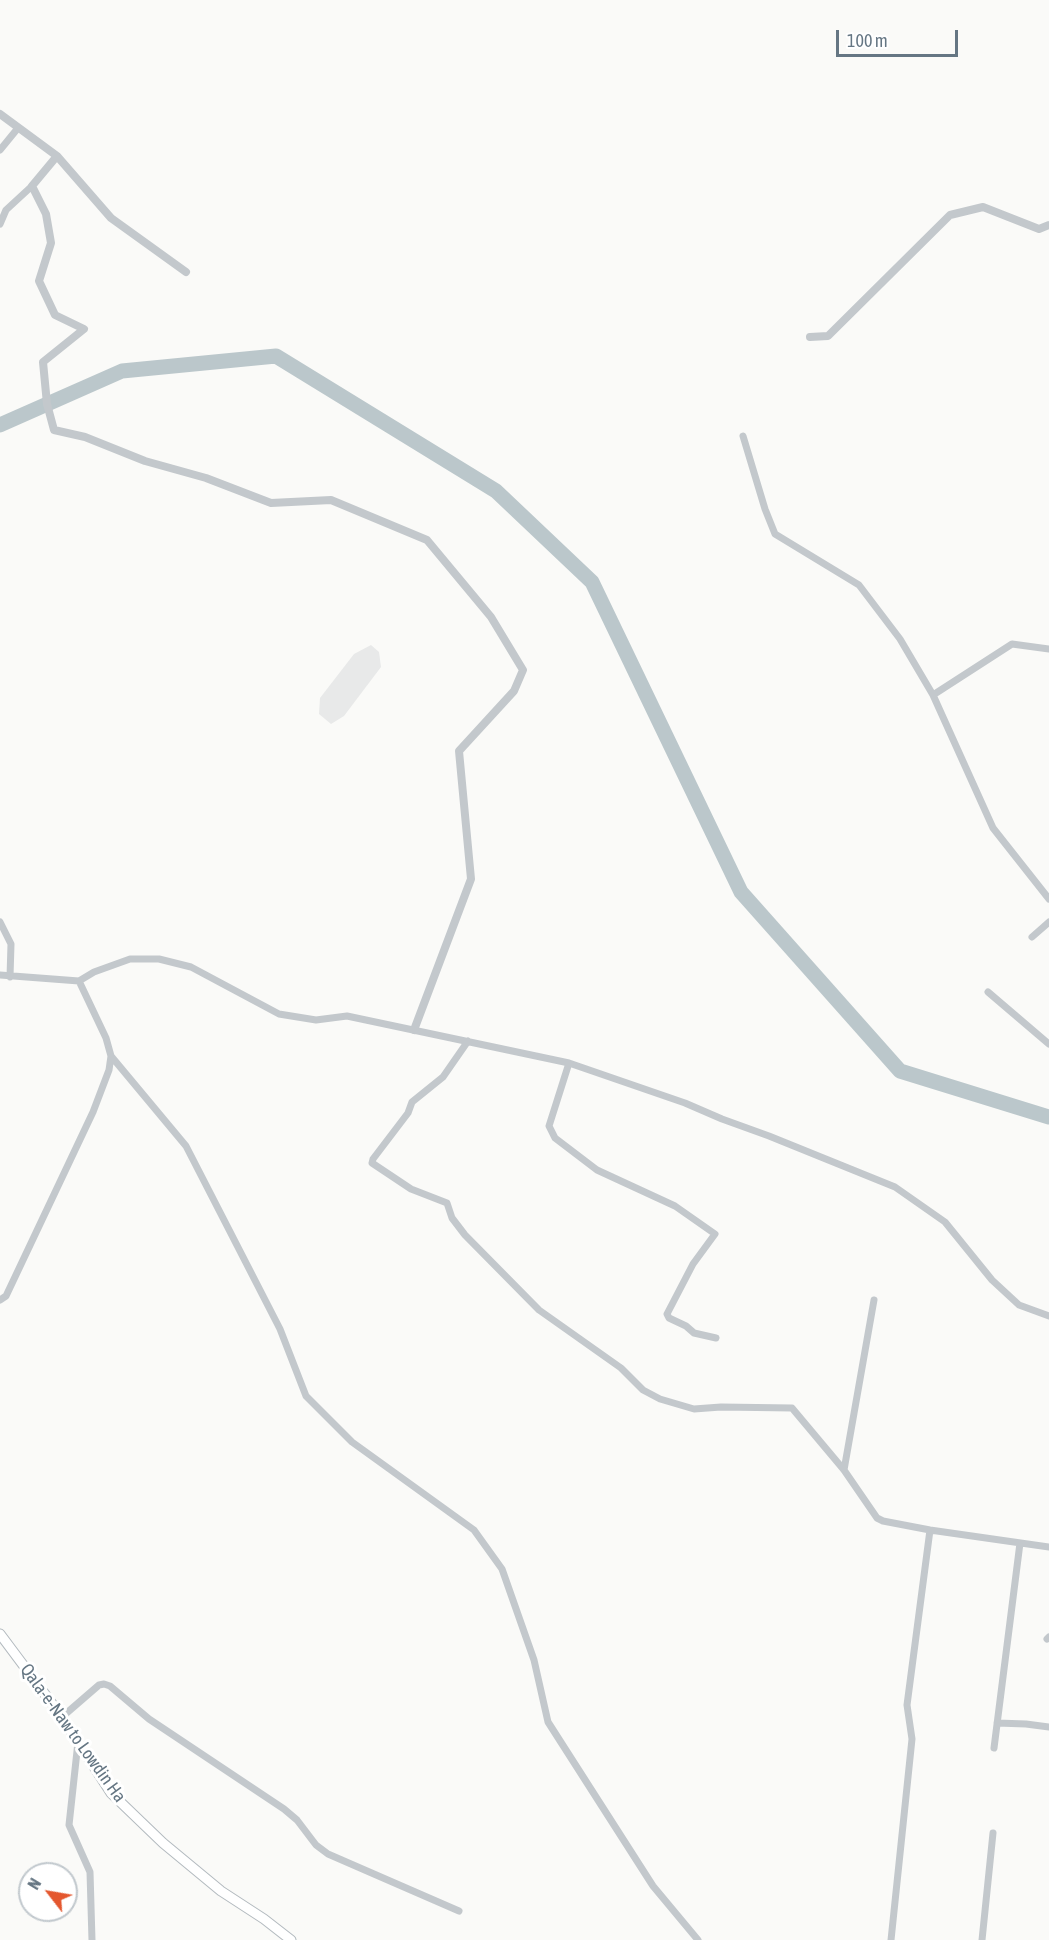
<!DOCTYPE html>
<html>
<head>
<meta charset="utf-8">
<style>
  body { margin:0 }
  #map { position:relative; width:1049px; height:1940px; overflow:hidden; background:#fafaf8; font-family:"Asap Condensed",sans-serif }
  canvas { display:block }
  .north { position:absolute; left:18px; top:1862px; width:60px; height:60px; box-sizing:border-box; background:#fff; border:2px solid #c1c8cd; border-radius:50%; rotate:301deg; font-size:16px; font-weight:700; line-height:24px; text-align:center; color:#657683 }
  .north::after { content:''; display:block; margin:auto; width:21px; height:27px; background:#e4572e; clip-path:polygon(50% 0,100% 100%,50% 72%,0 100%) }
  .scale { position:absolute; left:836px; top:30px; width:122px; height:27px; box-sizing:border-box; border:3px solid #657683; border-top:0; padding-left:8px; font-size:18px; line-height:21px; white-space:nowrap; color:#657683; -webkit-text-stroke:4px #fff; paint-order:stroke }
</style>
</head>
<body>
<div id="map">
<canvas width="1049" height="1940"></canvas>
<div class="north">N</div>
<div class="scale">100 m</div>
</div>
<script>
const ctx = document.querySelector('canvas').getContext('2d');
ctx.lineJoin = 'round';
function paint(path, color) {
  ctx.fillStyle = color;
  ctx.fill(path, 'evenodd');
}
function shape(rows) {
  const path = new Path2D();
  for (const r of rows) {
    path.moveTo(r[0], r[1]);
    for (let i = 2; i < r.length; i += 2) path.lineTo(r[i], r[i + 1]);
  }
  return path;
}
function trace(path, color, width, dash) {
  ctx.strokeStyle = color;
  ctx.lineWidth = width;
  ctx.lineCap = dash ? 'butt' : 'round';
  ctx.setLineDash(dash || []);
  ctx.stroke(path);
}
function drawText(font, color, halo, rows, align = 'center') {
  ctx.font = font + ' "Asap Condensed",sans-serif';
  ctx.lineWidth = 6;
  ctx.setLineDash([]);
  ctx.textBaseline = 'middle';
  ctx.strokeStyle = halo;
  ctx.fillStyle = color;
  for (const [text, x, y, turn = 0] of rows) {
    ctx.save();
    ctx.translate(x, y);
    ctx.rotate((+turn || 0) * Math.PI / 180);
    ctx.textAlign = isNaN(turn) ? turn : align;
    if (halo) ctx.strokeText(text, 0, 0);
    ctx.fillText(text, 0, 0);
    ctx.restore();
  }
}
paint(shape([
  [371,645,379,652,381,667,344,716,331,724,319,714,320,698,354,654]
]), '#e8e9e9');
trace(shape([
  [0,425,122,371,276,356,496,491,592,582,741,892,900,1071,1049,1117]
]), '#bbc7cb', 15);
const secondary = shape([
  [0,1634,62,1717,111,1793,163,1843,221,1891,264,1919,291,1940]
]);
trace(secondary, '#b3babf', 11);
trace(shape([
  [0,150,18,128],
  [0,224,6,210,32,186],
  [743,436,765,509,775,534,859,585,900,639,933,695,993,828,1049,899],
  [933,695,1012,644,1049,649],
  [0,922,11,944,10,977],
  [1032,937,1049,922],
  [0,975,79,981,94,972,130,959,159,959,191,967,279,1014,316,1020,347,1016,569,1063,685,1103,722,1119,769,1136,895,1187,945,1222,992,1280,1019,1305,1049,1316],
  [988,992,1049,1044],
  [468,1041,443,1077,412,1102,408,1113,373,1159,372,1163,411,1189,447,1203,452,1218,465,1235,539,1310,621,1368,643,1390,660,1399,694,1409,721,1407,792,1408,844,1470,877,1518,883,1521,930,1530,1049,1547],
  [111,1056,186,1146,280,1329,306,1396,352,1442,474,1530,502,1569,534,1660,548,1722,653,1886,698,1940],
  [569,1063,549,1126,555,1138,597,1170,675,1206,715,1234,693,1264,667,1314,669,1318,686,1326,694,1333,716,1338],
  [0,1300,6,1296,93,1112,109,1070,111,1056,106,1038,79,981],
  [844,1470,874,1300],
  [1047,1639,1049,1637],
  [62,1717,99,1685,104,1684,110,1686,149,1719,284,1809,297,1820,316,1845,328,1854,459,1911],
  [997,1723,1026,1724,1049,1727],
  [78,1742,69,1825,90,1872,92,1940],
  [994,1748,1020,1543],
  [891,1940,912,1739,907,1705,930,1530],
  [982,1940,993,1833]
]), '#c3c8cc', 7);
trace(shape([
  [0,114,57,156,111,218,186,272],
  [57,156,32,186,46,214,51,243,39,281,55,315,84,329,43,362,47,404,54,430,85,437,145,461,206,478,271,503,331,500,427,540,491,617,523,670,514,691,459,751,471,879,414,1030],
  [810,337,828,336,950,215,983,207,1039,229,1049,225]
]), '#c3c8cc', 8);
trace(secondary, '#fff', 9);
drawText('18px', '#657683', '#fff', [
  ["Qala-e-Naw to Lowdin Ha",73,1733,54]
]);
</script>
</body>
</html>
